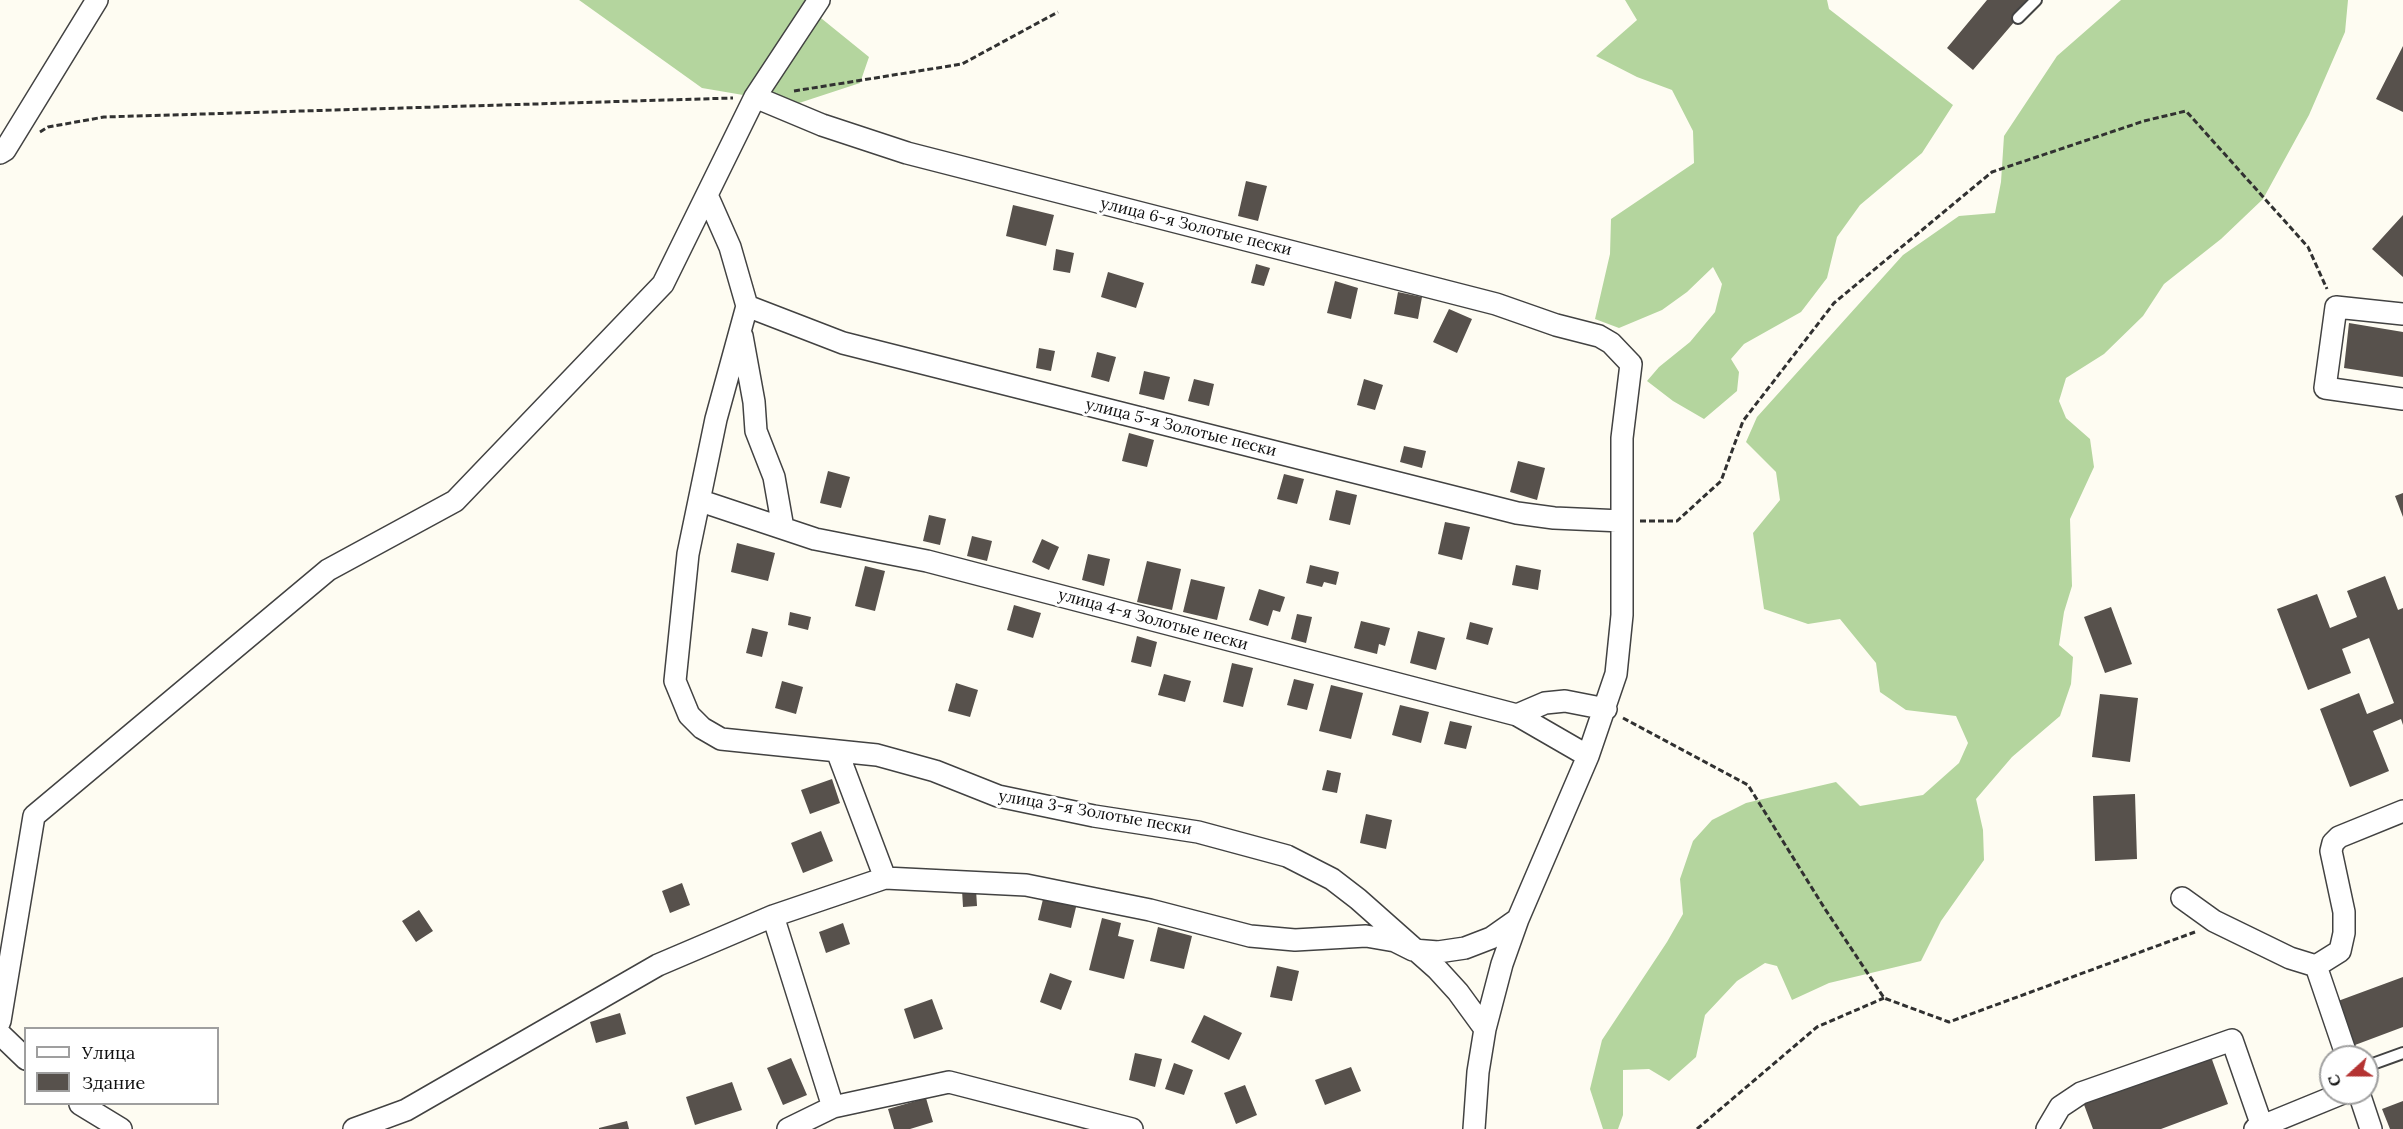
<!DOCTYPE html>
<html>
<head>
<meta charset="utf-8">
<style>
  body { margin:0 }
  #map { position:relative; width:2403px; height:1129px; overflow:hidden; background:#fefcf2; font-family:Lora,serif }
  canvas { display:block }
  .legend { position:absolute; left:24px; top:1027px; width:195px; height:78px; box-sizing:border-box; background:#fff; border:2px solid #9f9f9f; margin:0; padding:8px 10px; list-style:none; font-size:18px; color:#0f0f0f }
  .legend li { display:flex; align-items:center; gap:12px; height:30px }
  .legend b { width:30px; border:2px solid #9f9f9f }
  .north { position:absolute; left:2319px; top:1045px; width:60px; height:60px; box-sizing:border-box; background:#fff; border:2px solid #9f9f9f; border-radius:50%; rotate:249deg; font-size:16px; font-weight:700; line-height:24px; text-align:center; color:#0f0f0f }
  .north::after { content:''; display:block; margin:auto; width:21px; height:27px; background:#b43332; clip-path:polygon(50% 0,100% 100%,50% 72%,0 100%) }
</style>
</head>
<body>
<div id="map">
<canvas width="2403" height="1129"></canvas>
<ul class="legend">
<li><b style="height:8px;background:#fff"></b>Улица</li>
<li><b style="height:16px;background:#57514c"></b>Здание</li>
</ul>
<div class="north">С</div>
</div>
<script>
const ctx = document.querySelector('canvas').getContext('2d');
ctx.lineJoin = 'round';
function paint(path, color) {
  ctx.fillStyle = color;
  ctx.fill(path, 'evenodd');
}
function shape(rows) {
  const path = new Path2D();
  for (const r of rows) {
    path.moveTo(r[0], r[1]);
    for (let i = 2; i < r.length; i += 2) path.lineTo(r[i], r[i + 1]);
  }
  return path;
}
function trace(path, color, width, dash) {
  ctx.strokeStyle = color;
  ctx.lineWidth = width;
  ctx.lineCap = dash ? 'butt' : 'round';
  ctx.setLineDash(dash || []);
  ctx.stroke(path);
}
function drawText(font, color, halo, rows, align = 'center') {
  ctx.font = font + ' Lora,serif';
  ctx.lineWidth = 6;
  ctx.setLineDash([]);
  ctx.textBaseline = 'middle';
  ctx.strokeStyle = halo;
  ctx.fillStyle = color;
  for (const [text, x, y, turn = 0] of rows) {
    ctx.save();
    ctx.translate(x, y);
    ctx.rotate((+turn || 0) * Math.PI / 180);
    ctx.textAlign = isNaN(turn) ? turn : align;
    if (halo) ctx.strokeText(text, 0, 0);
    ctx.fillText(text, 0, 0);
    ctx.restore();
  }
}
paint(shape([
  [579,0,808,0,811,10,869,57,860,83,796,104,702,88],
  [1625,0,1827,0,1829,9,1953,105,1922,153,1860,205,1837,237,1827,278,1801,312,1744,344,1731,359,1739,372,1737,391,1704,419,1673,401,1647,381,1659,367,1690,342,1715,312,1722,284,1713,267,1687,292,1662,310,1619,328,1595,319,1610,254,1611,219,1694,163,1693,131,1672,90,1637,77,1596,56,1637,20],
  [2121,0,2348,0,2345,32,2309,115,2263,199,2221,239,2164,284,2143,316,2104,354,2066,378,2059,401,2066,418,2090,439,2094,467,2070,519,2072,586,2064,612,2059,645,2073,657,2071,684,2060,716,2012,757,1976,799,1983,830,1984,860,1941,921,1921,961,1829,983,1792,1000,1777,966,1765,963,1737,981,1705,1015,1696,1057,1669,1081,1649,1069,1623,1070,1623,1115,1618,1129,1603,1129,1590,1089,1602,1040,1667,942,1683,914,1680,879,1693,841,1712,820,1746,803,1836,782,1860,806,1923,795,1959,763,1968,743,1956,716,1906,710,1880,692,1876,663,1840,619,1808,624,1764,609,1753,533,1780,500,1776,472,1746,442,1757,417,1903,255,1959,216,1995,213,2001,182,2004,136,2057,56]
]), '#b4d59e');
paint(shape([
  [1987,0,2033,0,1973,70,1947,48],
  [2403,46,2403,112,2376,99],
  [1246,181,1267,186,1258,221,1238,216],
  [1013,205,1054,215,1046,246,1006,236],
  [2403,215,2403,277,2372,249],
  [1056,249,1074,253,1070,273,1053,270],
  [1256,264,1270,268,1264,286,1251,283],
  [1108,272,1144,283,1136,308,1101,297],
  [1335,281,1358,288,1351,319,1327,313],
  [1398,292,1422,297,1418,319,1394,314],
  [1449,309,1472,319,1457,353,1433,342],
  [2349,323,2403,332,2403,377,2344,368],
  [1039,348,1055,351,1051,371,1036,368],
  [1097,352,1116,357,1109,382,1091,377],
  [1144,371,1170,377,1164,400,1139,394],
  [1194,379,1214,384,1209,406,1188,401],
  [1364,379,1383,385,1375,410,1357,405],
  [1129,433,1154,440,1147,467,1122,461],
  [1404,446,1426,451,1422,468,1400,462],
  [1518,461,1545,468,1537,500,1510,492],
  [828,471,850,477,841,508,820,503],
  [1284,474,1304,479,1297,504,1277,499],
  [1336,490,1357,495,1350,525,1329,520],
  [2403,493,2403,517,2395,496],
  [929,515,946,519,940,545,923,541],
  [1445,522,1470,527,1462,560,1438,554],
  [972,536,992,541,987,561,967,556],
  [1042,539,1059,547,1049,570,1032,562],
  [737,543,775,553,768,581,731,572],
  [1088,554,1110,559,1104,586,1082,580],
  [1147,561,1181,569,1172,610,1137,602],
  [1310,565,1339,572,1336,585,1324,582,1322,587,1306,583],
  [1516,565,1541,570,1538,590,1512,585],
  [865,566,885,571,875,611,855,606],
  [2385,576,2398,610,2403,608,2403,725,2401,719,2373,731,2389,771,2350,787,2320,709,2359,693,2367,714,2394,703,2369,638,2342,649,2351,673,2308,690,2277,609,2317,594,2330,628,2357,617,2347,591],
  [1191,579,1225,587,1217,620,1183,612],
  [1259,589,1285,597,1280,612,1273,610,1268,626,1249,620],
  [1014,605,1041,613,1033,638,1007,630],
  [2111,607,2132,664,2105,673,2084,617],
  [790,612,811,617,808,630,788,625],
  [1297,614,1312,617,1306,643,1291,639],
  [1361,621,1390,628,1385,646,1379,644,1377,654,1354,648],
  [1470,622,1493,628,1488,645,1466,639],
  [752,628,768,632,762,657,746,653],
  [1418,631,1445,638,1436,670,1410,663],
  [1137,636,1157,642,1151,667,1131,662],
  [1232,663,1253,668,1243,707,1223,702],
  [1164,674,1191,681,1185,702,1158,695],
  [1294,679,1314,684,1307,710,1287,705],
  [782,681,803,687,796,714,775,708],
  [956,683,978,690,970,717,948,711],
  [1331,685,1363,693,1351,739,1319,731],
  [2100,694,2138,698,2130,762,2092,757],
  [1400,705,1429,712,1421,743,1392,735],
  [1450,721,1472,726,1466,749,1444,744],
  [1327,770,1341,773,1337,793,1322,790],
  [832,779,840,803,810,814,801,790],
  [2135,794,2137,859,2095,861,2093,796],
  [1366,814,1392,820,1386,849,1360,843],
  [821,831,833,861,803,873,791,843],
  [682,883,690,905,670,913,662,891],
  [976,889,977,906,963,907,962,890],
  [1044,895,1077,903,1071,928,1038,920],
  [419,910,433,931,416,942,402,921],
  [1102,918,1121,923,1118,936,1134,940,1124,979,1089,970],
  [843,923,850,944,826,953,819,932],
  [1158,927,1192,936,1184,969,1150,961],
  [1277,966,1299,971,1292,1001,1270,997],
  [1050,973,1072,981,1061,1010,1040,1002],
  [2403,977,2403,1027,2355,1045,2338,1001],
  [932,999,943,1029,914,1039,904,1009],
  [620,1013,626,1034,596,1043,590,1022],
  [1204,1015,1242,1033,1229,1060,1191,1042],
  [1135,1053,1162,1059,1155,1087,1129,1080],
  [2210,1054,2228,1104,2161,1129,2093,1129,2083,1102],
  [791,1058,807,1095,783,1105,767,1068],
  [1174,1063,1193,1070,1184,1095,1165,1089],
  [1351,1067,1361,1091,1325,1105,1315,1080],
  [732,1082,742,1110,695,1125,686,1097],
  [1245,1085,1257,1115,1236,1124,1224,1093],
  [926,1098,933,1122,910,1129,894,1129,888,1109],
  [2403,1101,2403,1129,2390,1129,2382,1109],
  [627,1121,629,1129,599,1129,599,1128]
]), '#57514c');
const service = shape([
  [2018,18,2036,0],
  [2367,1066,2403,1053]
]);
const minor = shape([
  [0,153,5,150,97,0],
  [707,195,730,247,747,306,716,419,688,554,675,681,689,715,702,728,721,739,877,755,935,771,998,796,1094,816,1198,832,1287,856,1332,879,1358,899,1437,969,1458,992,1485,1029],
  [747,306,843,343,1517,513,1554,518,1622,521],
  [2403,314,2336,307,2325,388,2403,399],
  [742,336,754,402,756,431,774,477,783,528],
  [701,501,815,539,927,561,1517,715,1545,703,1565,701,1606,709],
  [1517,715,1588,756],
  [837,751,885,878],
  [2182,898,2214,921,2290,958,2316,966],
  [773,916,833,1107],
  [0,1021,34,816,328,570,455,501,663,284,755,97,819,0],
  [0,1034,26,1059],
  [2347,1057,2316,966,2340,951,2344,933,2344,912,2331,851,2333,843,2339,837,2403,811],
  [2359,1093,2371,1129],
  [80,1104,121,1129],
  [354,1129,406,1110,658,965,773,916,885,878,1026,885,1150,910,1250,936,1295,940,1366,936,1395,941,1413,950,1438,952,1465,948,1491,938,1518,919,1588,756,1616,674,1622,615,1622,438,1631,364,1611,343,1599,336,1556,325,1496,304,907,153,822,125,755,97],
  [788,1129,833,1107,949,1082,1132,1129],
  [1474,1129,1478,1072,1485,1029,1502,964,1518,919],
  [2047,1129,2060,1107,2081,1093,2232,1040,2262,1126],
  [2255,1129,2343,1093]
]);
trace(service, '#424242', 14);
trace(minor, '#424242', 24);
trace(shape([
  [794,91,962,64,1058,12],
  [40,132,48,127,104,117,733,98],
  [1640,521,1677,521,1721,481,1743,421,1834,303,1992,172,2144,121,2186,111,2308,247,2327,289],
  [1623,718,1748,785,1825,909,1884,998,1949,1022,2195,932],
  [1697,1129,1817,1027,1884,998]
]), '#313131', 3, [6, 3]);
trace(service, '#fff', 10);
trace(minor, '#fff', 21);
drawText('16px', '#0f0f0f', '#fff', [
  ["улица 6-я Золотые пески",1196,227,14],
  ["улица 5-я Золотые пески",1181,428,14],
  ["улица 4-я Золотые пески",1153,620,15],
  ["улица 3-я Золотые пески",1095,813,10]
]);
</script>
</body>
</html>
